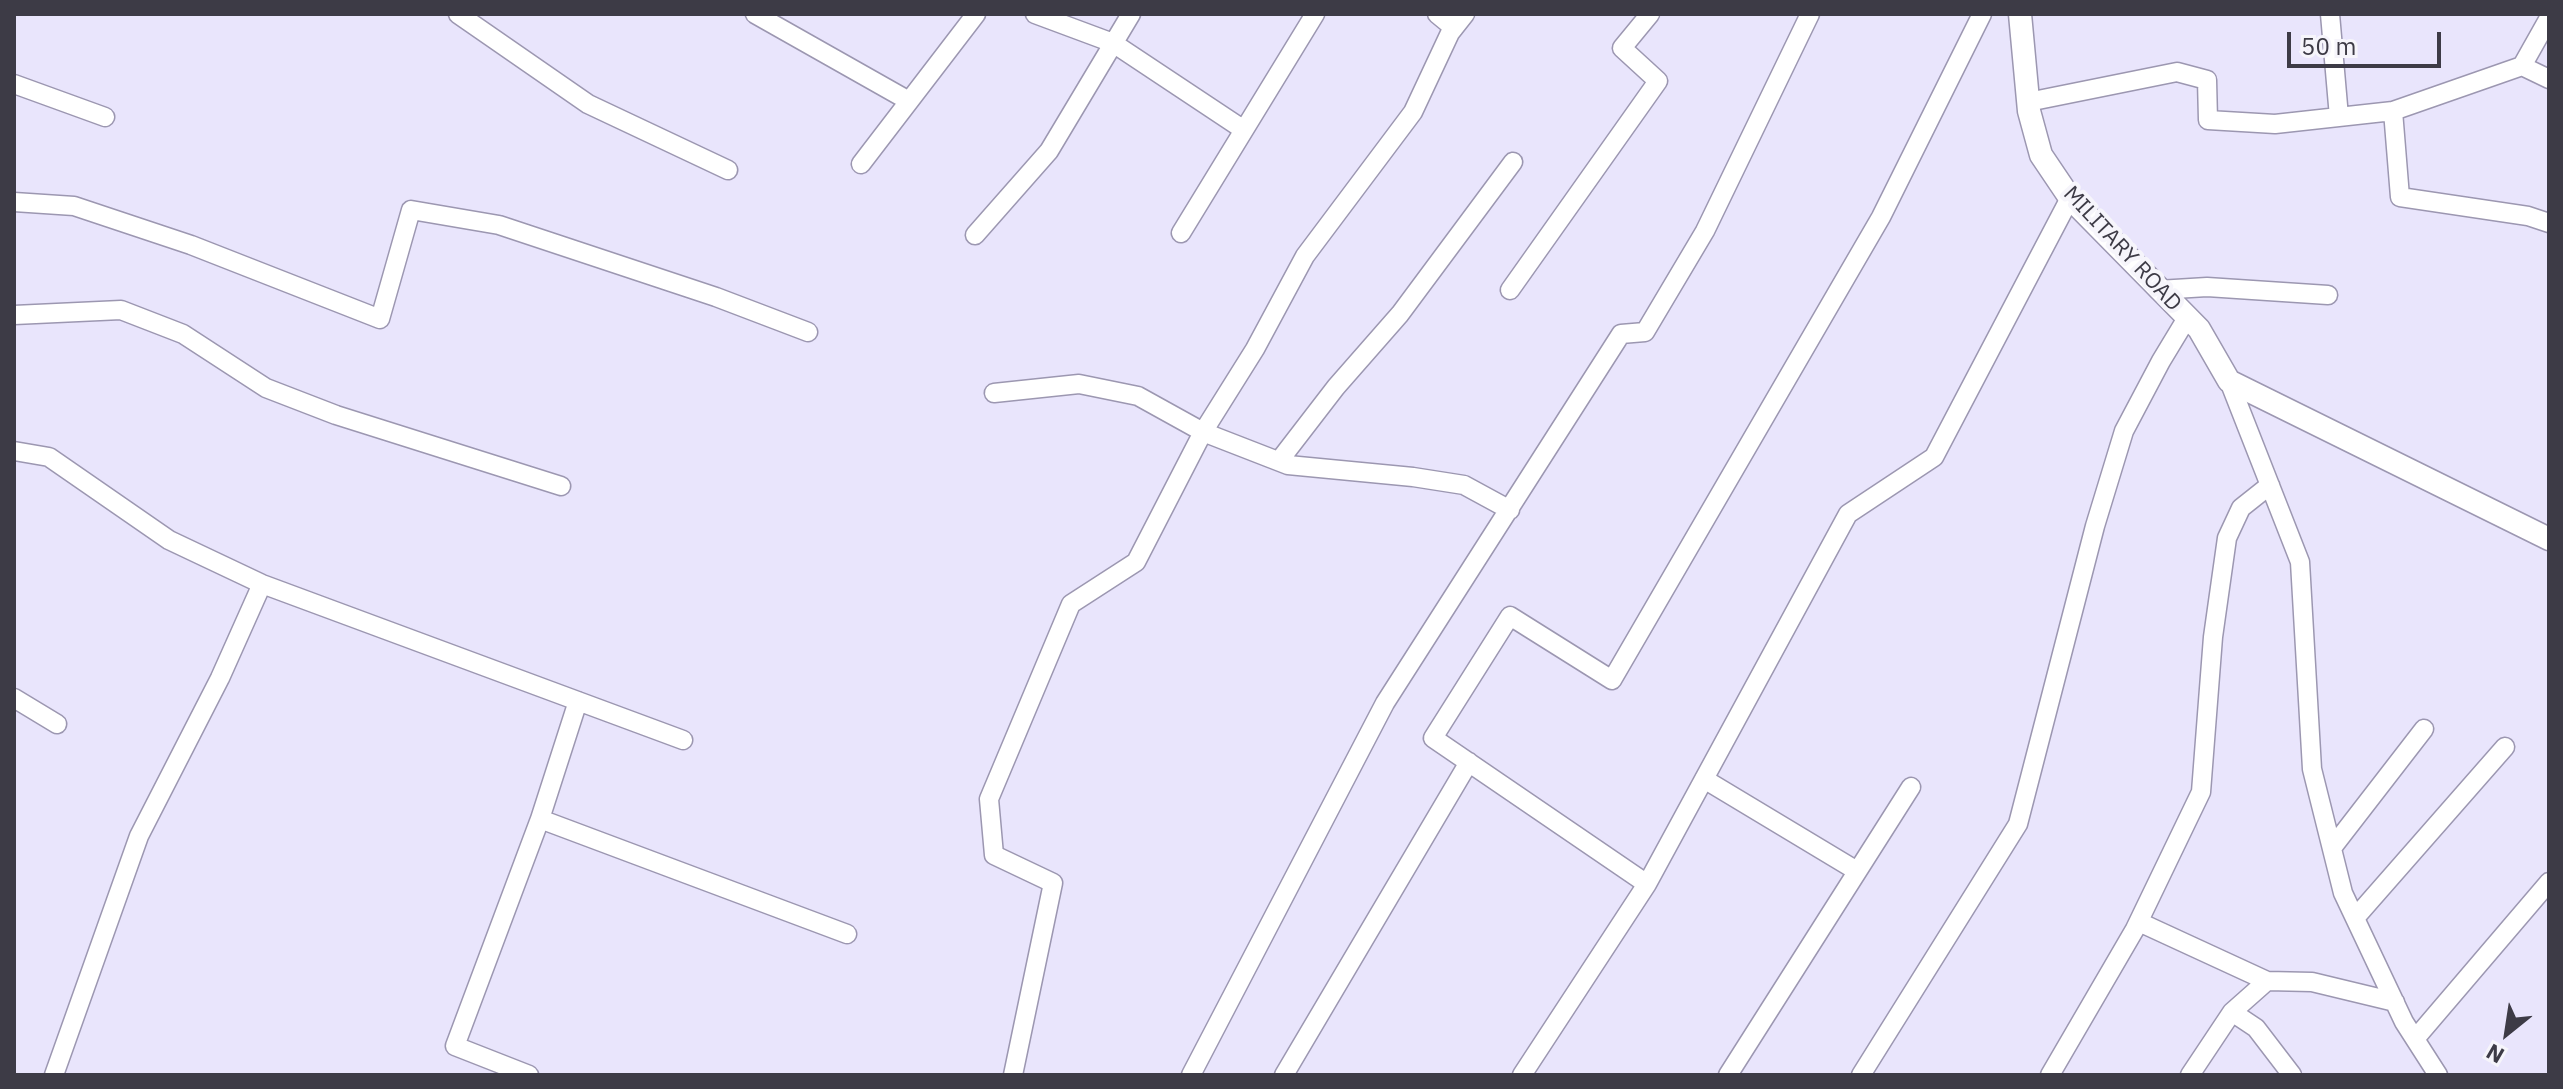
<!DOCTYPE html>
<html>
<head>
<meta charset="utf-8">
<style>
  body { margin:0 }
  #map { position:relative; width:2563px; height:1089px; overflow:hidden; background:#e9e5fc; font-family:"IBM Plex Sans",sans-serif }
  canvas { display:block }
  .frame { position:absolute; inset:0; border:16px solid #3d3b46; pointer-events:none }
  .north { position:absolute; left:2467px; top:993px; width:80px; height:80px; -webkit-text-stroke:6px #f6f5fb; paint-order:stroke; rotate:210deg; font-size:22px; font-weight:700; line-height:32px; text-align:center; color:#3d3b46 }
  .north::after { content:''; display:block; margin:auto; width:28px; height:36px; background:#3d3b46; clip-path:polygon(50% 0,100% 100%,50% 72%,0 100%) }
  .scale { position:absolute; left:2287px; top:32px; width:154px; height:36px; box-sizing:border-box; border:4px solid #3d3b46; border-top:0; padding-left:10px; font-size:24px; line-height:28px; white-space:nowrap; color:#3d3b46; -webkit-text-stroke:6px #f6f5fb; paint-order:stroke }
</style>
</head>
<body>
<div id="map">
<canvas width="2563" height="1089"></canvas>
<div class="frame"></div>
<div class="north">N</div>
<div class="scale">50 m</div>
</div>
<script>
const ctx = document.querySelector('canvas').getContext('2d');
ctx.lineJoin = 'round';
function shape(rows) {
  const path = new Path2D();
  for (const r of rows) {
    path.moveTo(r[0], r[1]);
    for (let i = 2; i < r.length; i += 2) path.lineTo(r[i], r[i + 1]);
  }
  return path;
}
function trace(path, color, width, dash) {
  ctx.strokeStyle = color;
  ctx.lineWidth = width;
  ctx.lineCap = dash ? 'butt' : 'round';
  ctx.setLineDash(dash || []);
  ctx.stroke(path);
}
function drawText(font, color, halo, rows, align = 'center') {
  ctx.font = font + ' "IBM Plex Sans",sans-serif';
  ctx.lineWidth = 8;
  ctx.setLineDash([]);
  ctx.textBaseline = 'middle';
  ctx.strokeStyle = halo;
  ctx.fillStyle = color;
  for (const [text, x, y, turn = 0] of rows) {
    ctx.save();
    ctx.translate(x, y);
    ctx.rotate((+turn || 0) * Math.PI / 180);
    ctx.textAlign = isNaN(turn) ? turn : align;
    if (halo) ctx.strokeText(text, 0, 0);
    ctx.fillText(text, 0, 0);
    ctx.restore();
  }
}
const minor = shape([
  [458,14,588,104,728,170],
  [755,14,909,101],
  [1035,14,1113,43,1244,130],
  [1437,14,1454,28],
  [2330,14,2339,117],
  [2522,66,2549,18],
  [14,84,105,117],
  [2028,102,2177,72,2207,80,2208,120,2275,124,2393,111,2522,66,2549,79],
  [2393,111,2400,197,2528,216,2549,223],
  [861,164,976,14],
  [14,202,74,206,191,245,380,319,411,210,499,225,716,297,808,332],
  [1181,233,1315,14],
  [975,235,1049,151,1131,14],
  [1510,290,1658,81,1622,48,1650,14],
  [2158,290,2207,287,2328,295],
  [14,315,121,310,183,334,266,388,336,415,561,486],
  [2229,381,2300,562,2312,769,2343,893,2404,1022,2438,1075],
  [994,393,1079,384,1138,396,1203,432,1288,465,1413,477,1464,485,1510,510],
  [14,451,49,457,169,540,262,584,683,740],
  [1279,461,1336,387,1400,314,1513,162],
  [14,698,57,724],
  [578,701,540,819,847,934],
  [1704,779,1857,871],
  [2332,848,2424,729],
  [1647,884,1433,738,1510,616,1612,680,1881,217,1982,14],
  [2355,918,2505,747],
  [2139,922,2267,981,2312,982,2395,1002],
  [2232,1012,2256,1028,2292,1075],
  [2415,1039,2549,882],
  [54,1075,139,836,220,678,262,584],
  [529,1075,455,1046,540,819],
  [1013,1075,1053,883,994,855,989,799,1071,604,1136,562,1203,432,1255,349,1305,256,1413,112,1450,33,1465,14],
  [1191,1075,1385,703,1621,334,1645,332,1705,231,1810,14],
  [1284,1075,1469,762],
  [1522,1075,1647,884,1848,514,1934,457,2070,198],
  [1728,1075,1911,787],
  [1861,1075,2018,824,2095,526,2124,431,2161,361,2187,318],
  [2050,1075,2135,929,2201,792,2213,637,2227,538,2241,508,2270,485],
  [2190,1075,2232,1012,2267,981]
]);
const tertiary = shape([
  [2020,14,2029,111,2041,155,2070,198,2199,329,2229,381,2549,539]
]);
trace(minor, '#9c97b1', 21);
trace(tertiary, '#9c97b1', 25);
trace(minor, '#fff', 18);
trace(tertiary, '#fff', 22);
drawText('22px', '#3d3b46', '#f6f5fb', [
  ["MILITARY ROAD",2122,249,47]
]);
</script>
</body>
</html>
